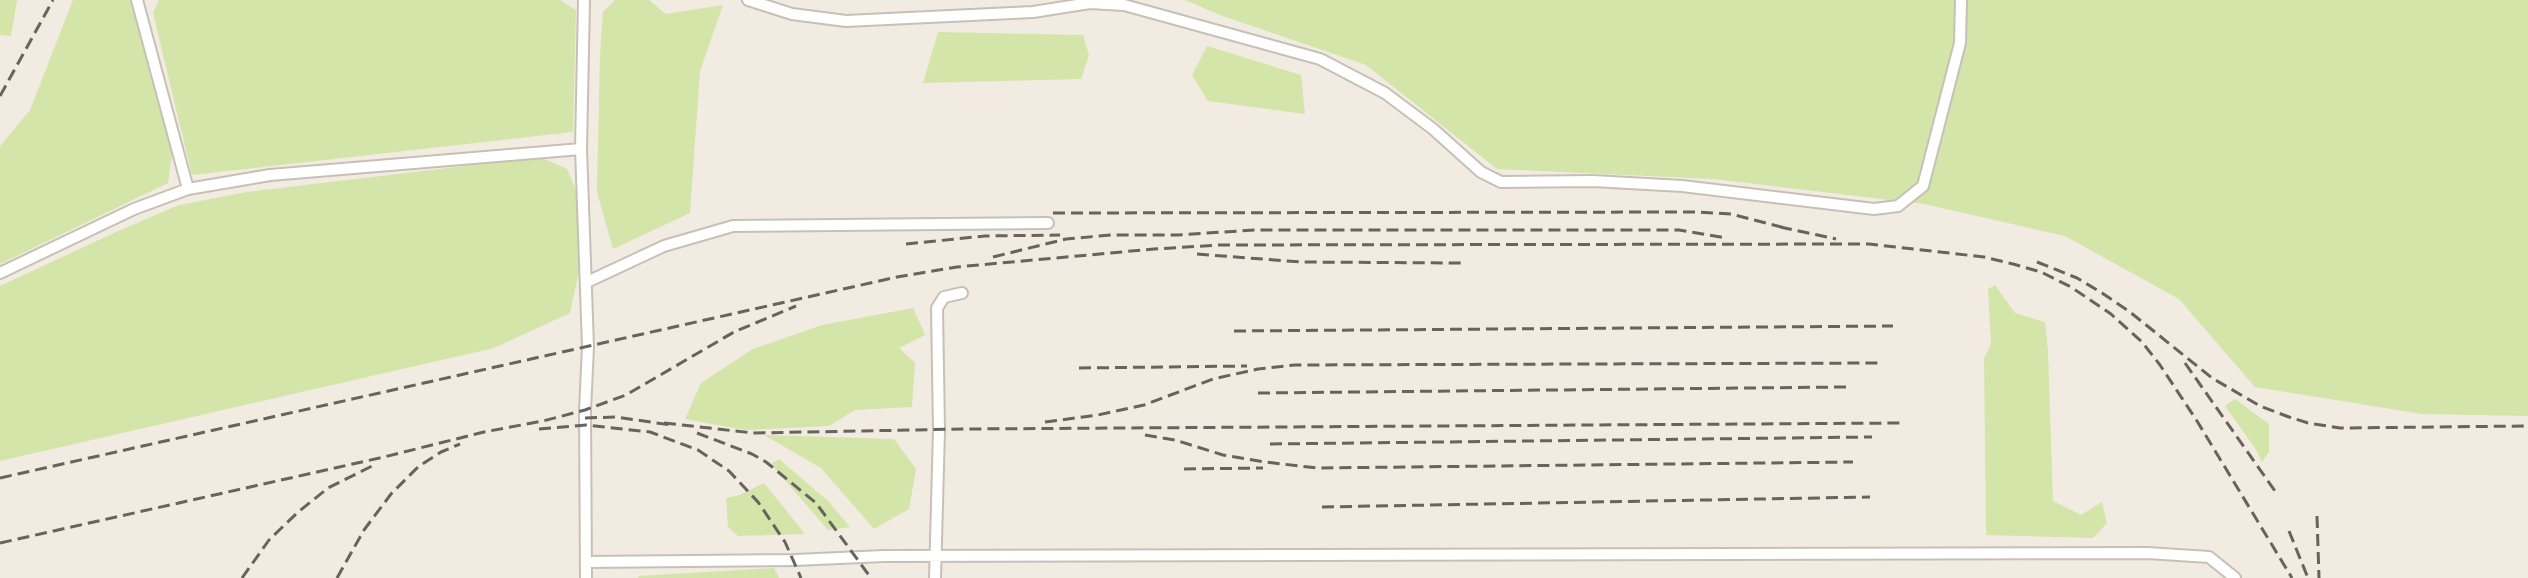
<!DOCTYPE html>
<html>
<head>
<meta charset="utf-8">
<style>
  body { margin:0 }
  canvas { display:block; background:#f2ebe1 }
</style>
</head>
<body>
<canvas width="2528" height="578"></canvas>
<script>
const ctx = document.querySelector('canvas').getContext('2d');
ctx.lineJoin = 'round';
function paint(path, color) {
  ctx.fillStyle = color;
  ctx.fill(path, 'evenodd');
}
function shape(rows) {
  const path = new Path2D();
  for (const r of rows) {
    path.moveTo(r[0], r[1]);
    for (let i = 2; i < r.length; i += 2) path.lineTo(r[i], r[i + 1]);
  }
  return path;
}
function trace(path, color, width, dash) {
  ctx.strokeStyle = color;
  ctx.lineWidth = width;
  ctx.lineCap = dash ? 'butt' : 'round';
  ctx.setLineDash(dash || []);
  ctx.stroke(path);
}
paint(shape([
  [0,0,17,0,11,36,0,35],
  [73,0,130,0,172,155,168,183,0,264,0,146,30,110],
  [159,0,560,0,576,10,573,132,192,175,153,13],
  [615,0,649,0,666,14,723,5,700,71,690,213,613,249,597,192,600,55,603,12],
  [1185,0,2528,0,2528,416,2422,414,2255,387,2179,299,2065,236,1924,204,1713,179,1497,169,1366,65,1220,15],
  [938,32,1083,35,1089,55,1081,79,923,83],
  [1207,46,1301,75,1305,114,1208,101,1192,75],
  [540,157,567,169,577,192,580,266,570,313,494,348,0,461,0,286,116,232,179,205,247,192],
  [1995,285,2015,313,2045,322,2048,351,2053,501,2081,515,2102,502,2107,523,2093,538,1986,535,1984,358,1991,344,1988,289],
  [913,308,925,335,899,348,915,363,912,407,855,410,829,426,745,430,685,419,701,383,753,349,822,325],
  [2235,399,2269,424,2269,452,2262,462,2255,448,2225,406],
  [764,435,894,439,916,469,909,509,874,529,821,468],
  [779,459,828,501,850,527,828,530,771,464],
  [764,483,805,534,738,536,728,527,726,498,740,495],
  [774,568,779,578,638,578,639,576]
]), '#d3e5a9');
const minor = shape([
  [137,0,188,189],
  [584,0,581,149,588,347,585,410,586,578],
  [748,0,792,14,846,21,1033,12,1090,3,1124,5,1320,59,1385,93,1433,129,1481,172,1501,182,1593,181,1682,186,1874,209,1898,206,1923,186,1960,43,1961,0],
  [0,273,134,209,188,189,270,175,581,149],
  [587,282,664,246,733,226,1048,223],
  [586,562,795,560,884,556,2147,553,2209,557,2235,578],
  [935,578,939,430,937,308,944,297,962,293]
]);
trace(minor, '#c7c0b6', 14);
trace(minor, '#fff', 10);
trace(shape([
  [0,96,53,0],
  [1053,213,1697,212,1731,214,1789,229],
  [1780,227,1836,239],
  [906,244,985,236,1060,235],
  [1197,254,1301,262,1461,263],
  [993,257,1066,239,1111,235,1177,235,1255,230,1679,230,1727,238],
  [2037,262,2077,278,2102,293,2130,312,2212,378,2260,406,2289,417,2308,423,2340,428,2528,426],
  [1234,331,1893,326],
  [2185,363,2275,491],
  [1079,368,1247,366],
  [1258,393,1846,387],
  [585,418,616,417,671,425],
  [1045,422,1098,415,1144,405,1213,379,1258,369,1295,365,1882,363],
  [664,423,753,433,965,429,1902,423],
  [539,429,586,425,650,432,698,450,729,471,758,502,785,542,801,578],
  [697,433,752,454,766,462,816,503,871,578],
  [1145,435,1175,440,1223,455,1265,462,1317,468,1853,462],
  [1270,444,1872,437],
  [1184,469,1263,468],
  [0,478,897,277,957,267,1154,249,1220,245,1869,244,1984,257,2013,264,2041,272,2071,287,2111,314,2142,342,2160,365,2197,421,2292,578],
  [1322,507,1870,497],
  [2317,516,2319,578],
  [2289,531,2308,578],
  [0,543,384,457,484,432,543,421,585,410,626,395,734,332,796,306],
  [242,578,269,540,297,513,328,488,372,466],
  [337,578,364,530,391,494,418,467,441,452,460,444]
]), '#67635d', 3, [12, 6]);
</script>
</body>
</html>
